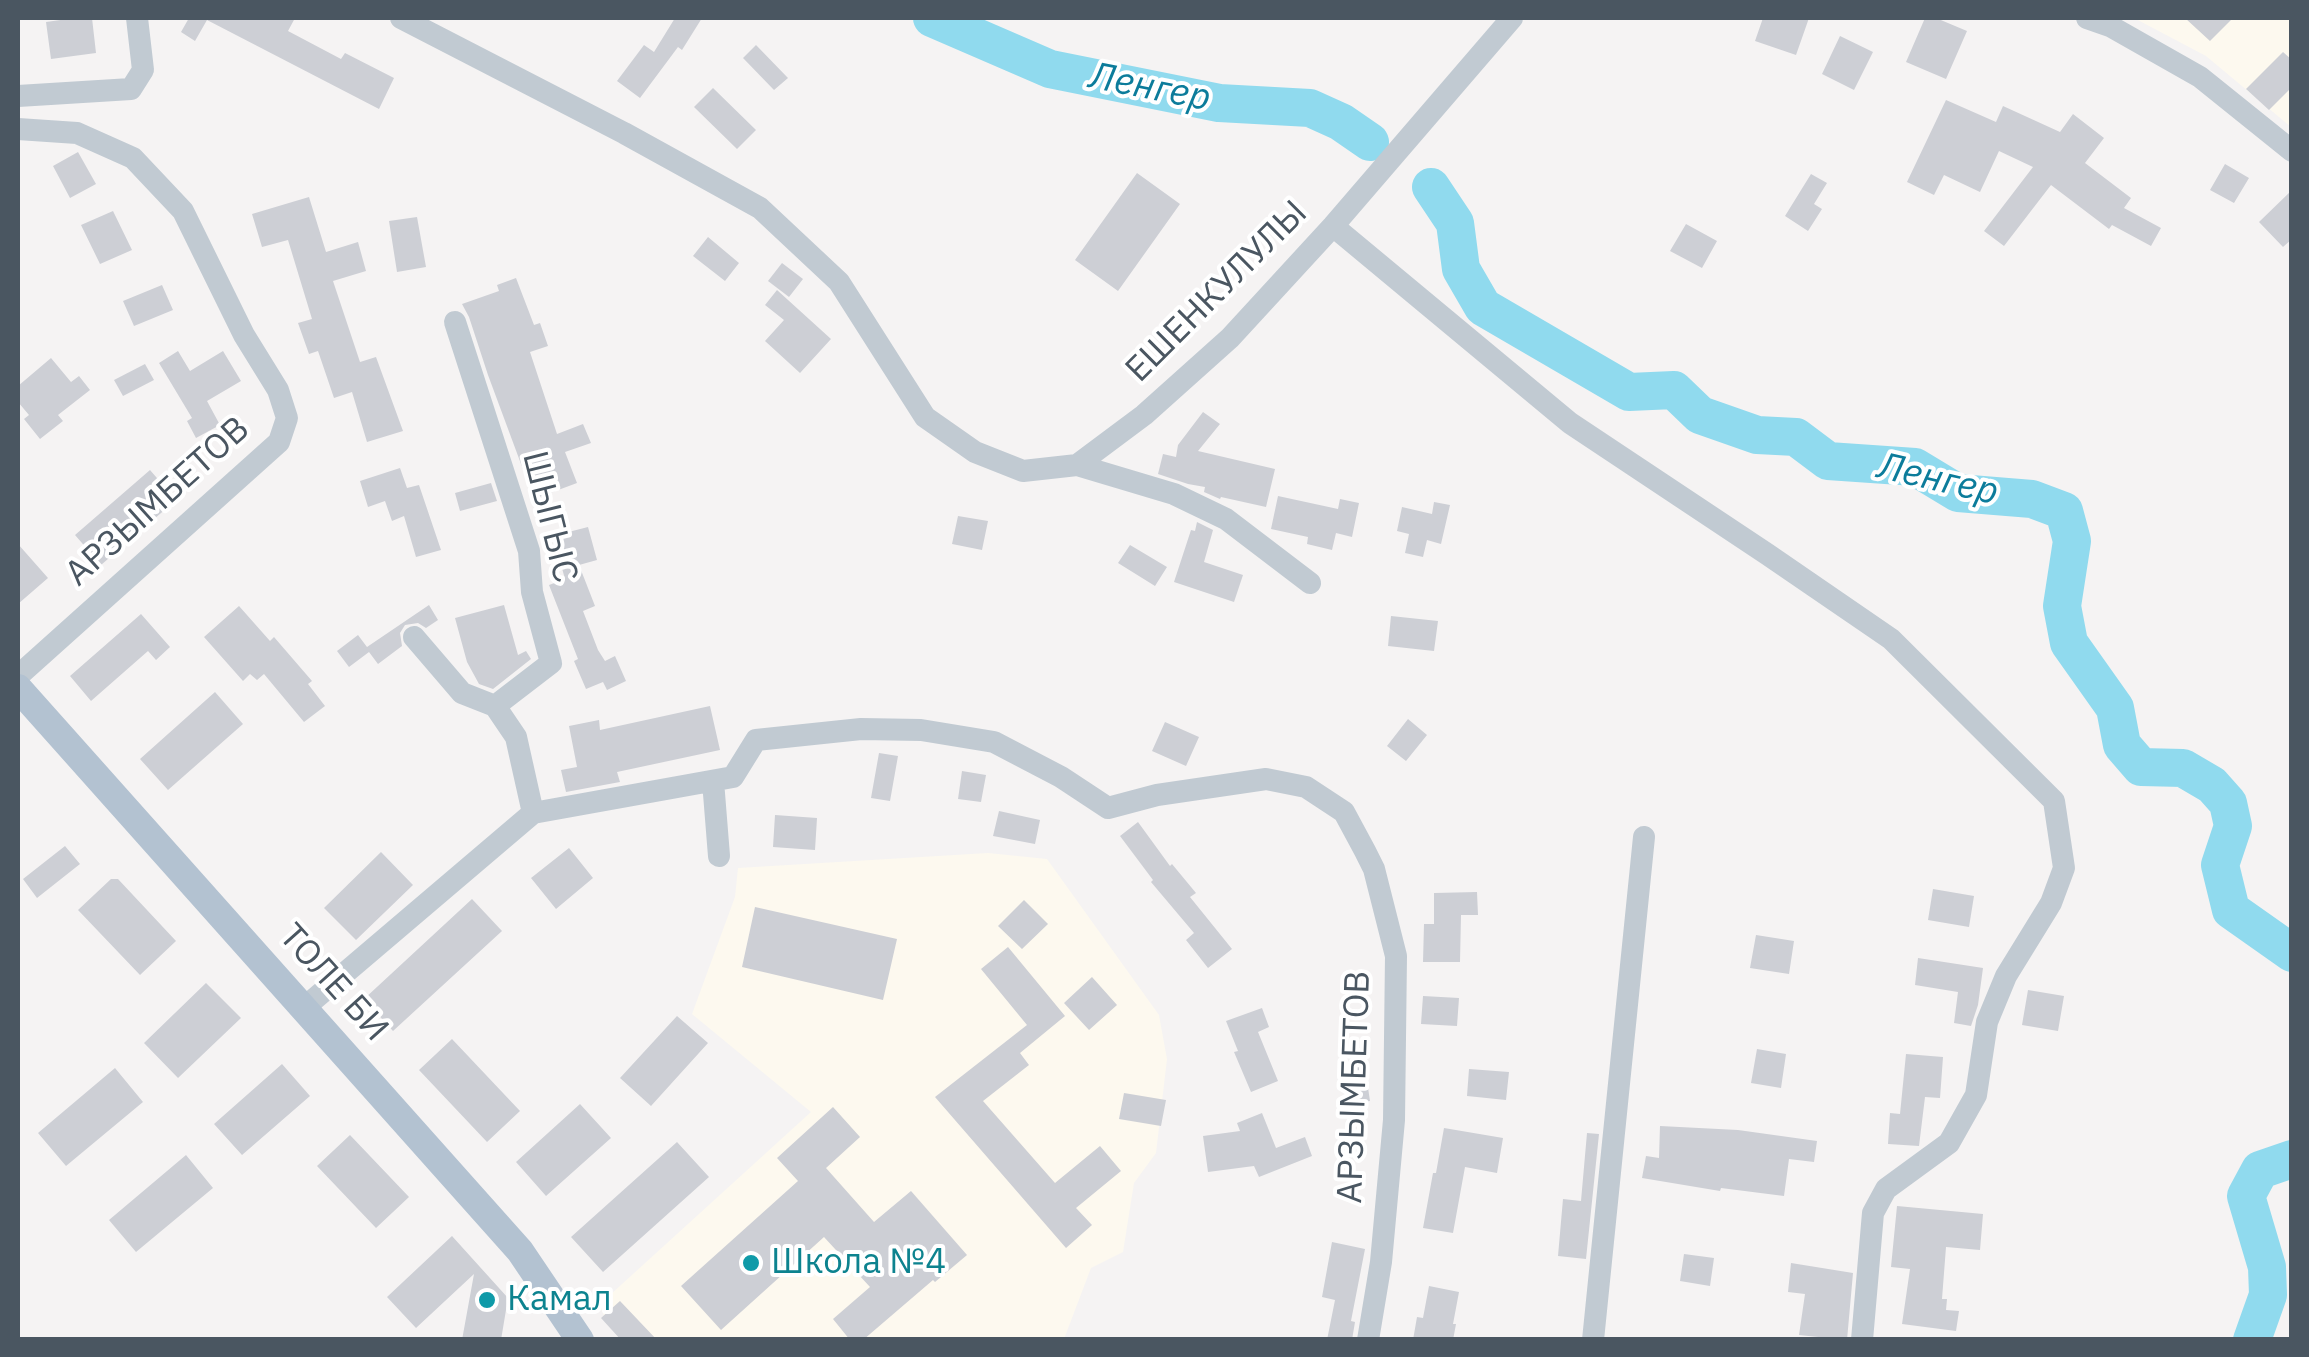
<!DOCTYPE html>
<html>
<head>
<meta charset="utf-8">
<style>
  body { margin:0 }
  #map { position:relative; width:2309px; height:1357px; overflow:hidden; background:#f5f3f3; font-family:"IBM Plex Sans",sans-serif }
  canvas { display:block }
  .frame { position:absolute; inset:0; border:20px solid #4a5661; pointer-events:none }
</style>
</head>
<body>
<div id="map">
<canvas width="2309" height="1357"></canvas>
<div class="frame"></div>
</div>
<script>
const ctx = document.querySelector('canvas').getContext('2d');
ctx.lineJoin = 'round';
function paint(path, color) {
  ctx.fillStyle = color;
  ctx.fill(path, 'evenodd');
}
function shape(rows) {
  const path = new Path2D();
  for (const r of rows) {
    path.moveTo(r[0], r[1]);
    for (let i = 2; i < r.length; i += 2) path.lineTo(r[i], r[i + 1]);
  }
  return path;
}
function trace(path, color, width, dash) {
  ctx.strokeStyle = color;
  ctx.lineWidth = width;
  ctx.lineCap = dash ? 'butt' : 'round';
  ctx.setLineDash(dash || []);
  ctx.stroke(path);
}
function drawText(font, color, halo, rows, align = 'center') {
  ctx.font = font + ' "IBM Plex Sans",sans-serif';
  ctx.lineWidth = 8;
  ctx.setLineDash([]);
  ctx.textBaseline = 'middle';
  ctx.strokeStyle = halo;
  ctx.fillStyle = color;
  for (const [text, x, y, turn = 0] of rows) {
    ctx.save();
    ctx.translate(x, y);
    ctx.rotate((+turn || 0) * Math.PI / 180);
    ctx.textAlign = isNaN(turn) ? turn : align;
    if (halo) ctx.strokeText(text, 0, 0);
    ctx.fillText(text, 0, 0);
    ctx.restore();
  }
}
paint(shape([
  [2134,18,2291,18,2291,127,2206,56],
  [988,853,1047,859,1159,1015,1167,1059,1156,1153,1134,1183,1123,1252,1091,1268,1064,1339,622,1339,609,1326,599,1305,811,1112,692,1014,735,897,738,868]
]), '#fdf9ef');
trace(shape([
  [932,18,1050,69,1219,103,1310,108,1341,122,1370,142],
  [1431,187,1455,223,1461,269,1483,307,1629,392,1674,390,1700,415,1757,435,1796,437,1828,461,1915,467,1958,493,2032,499,2064,511,2072,541,2062,606,2069,643,2115,708,2122,745,2141,767,2183,768,2212,785,2228,803,2233,826,2220,865,2231,910,2292,953],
  [2252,1340,2268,1295,2267,1267,2246,1196,2260,1170,2292,1159]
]), '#90daee', 38);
paint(shape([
  [75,18,92,18,96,53,51,59,46,22],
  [189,18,295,18,288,31,341,59,345,53,394,78,379,109,207,20,195,41,181,32],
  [675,18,702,18,682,50,678,47,640,98,617,81,644,45,654,52],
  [1763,18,1809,18,1796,55,1755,41],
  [1925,18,1936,18,1967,31,1946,79,1906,62],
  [2185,18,2233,18,2210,41],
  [1840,36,1873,52,1854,90,1822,74],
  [756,45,788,78,774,90,743,58],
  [2283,52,2292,60,2292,87,2269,110,2246,89],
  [713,88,756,130,737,149,694,107],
  [1946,100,1996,122,2003,106,2060,132,2073,114,2104,138,2085,163,2131,198,2124,208,2161,228,2151,246,2112,225,2109,229,2051,185,2004,246,1984,231,2033,167,1999,151,1980,192,1944,175,1934,195,1907,182],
  [78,152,96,184,70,198,53,166],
  [2225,164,2249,178,2234,203,2210,190],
  [1137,173,1180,204,1118,291,1075,260],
  [1811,174,1827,183,1814,204,1822,209,1808,231,1785,216],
  [2292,190,2292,239,2283,247,2259,222],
  [309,197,326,252,358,242,366,271,333,281,360,362,376,357,403,431,367,442,352,392,334,398,318,351,309,354,298,323,312,319,288,240,262,247,252,214],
  [113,211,132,250,100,264,81,225],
  [417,217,426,267,397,272,389,221],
  [1686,224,1717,241,1702,268,1670,251],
  [708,237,739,263,725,281,693,256],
  [782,263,803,279,789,297,768,281],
  [516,278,534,325,540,323,548,346,530,352,557,434,583,424,591,443,565,452,577,483,534,499,488,375,469,317,462,304,499,291,497,285],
  [162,285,173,310,134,326,123,301],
  [777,290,831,339,800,373,765,341,784,320,765,305],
  [178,351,190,371,223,351,241,381,207,401,220,425,196,438,187,421,192,418,159,363],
  [51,358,71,382,79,376,90,390,58,415,63,421,40,439,24,419,29,415,18,402,18,386],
  [145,364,154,380,123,396,114,380],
  [1203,412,1220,424,1198,451,1275,469,1266,507,1221,497,1220,499,1204,492,1205,487,1188,484,1158,474,1163,454,1176,457,1178,445],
  [400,468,407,488,419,485,441,550,416,557,404,516,392,521,385,501,368,507,360,481],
  [150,470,176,500,101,565,75,535],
  [491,483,497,501,460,511,455,493],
  [1278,496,1338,509,1340,499,1359,503,1352,537,1336,533,1332,550,1307,544,1308,537,1271,529],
  [1434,502,1450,505,1441,544,1427,540,1423,557,1405,553,1409,534,1397,531,1402,507,1432,514],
  [958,516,988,521,982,550,952,544],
  [1197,522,1213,530,1204,562,1243,575,1234,602,1174,582,1191,530,1195,531],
  [588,527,597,560,579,565,595,606,583,611,598,650,605,661,615,656,626,681,607,690,603,682,586,689,574,661,578,659,549,585,565,579,553,536],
  [18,544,48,578,18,604],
  [1130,545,1167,567,1155,586,1118,563],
  [429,605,438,620,426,628,418,623,405,625,400,633,402,646,378,664,369,652,349,667,337,651,358,635,367,647],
  [504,605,518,655,526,651,531,659,493,689,479,684,467,662,455,618],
  [239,606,270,641,274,637,312,681,308,684,325,706,304,722,264,674,257,680,250,674,243,681,204,637],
  [141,614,170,647,156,660,148,651,91,701,70,676],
  [1391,616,1438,621,1434,651,1388,646],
  [215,692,243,724,168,790,140,759],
  [710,706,720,750,617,772,620,782,566,792,561,770,577,767,569,726,599,720,600,730],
  [1408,719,1427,735,1406,761,1387,746],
  [1165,722,1199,737,1186,766,1152,751],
  [879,753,898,756,890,801,871,798],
  [962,771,986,775,981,802,958,799],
  [999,811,1040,820,1035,844,993,836],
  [775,815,817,818,815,850,773,847],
  [1138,822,1170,866,1172,864,1196,893,1190,897,1232,949,1208,968,1186,940,1194,933,1151,882,1153,880,1120,836],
  [65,846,80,864,37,898,23,879],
  [569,848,593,878,556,909,531,878],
  [381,852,413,885,356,940,324,908],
  [111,879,118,879,176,941,140,975,78,910],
  [1933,889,1974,896,1969,927,1928,920],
  [1477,892,1478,915,1461,915,1460,962,1423,962,1424,924,1434,924,1434,893],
  [472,899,502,931,393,1031,364,999],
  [1024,900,1048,924,1022,949,998,926],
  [755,907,897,939,883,1000,742,967],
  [1756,935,1794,941,1789,974,1750,968],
  [1008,947,1065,1016,1020,1053,1029,1065,983,1101,1055,1183,1100,1146,1121,1171,1076,1208,1092,1225,1066,1248,935,1097,1027,1025,981,969],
  [1918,958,1983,968,1978,1005,1971,1026,1954,1023,1958,992,1915,985],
  [1092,977,1117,1005,1089,1030,1064,1003],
  [206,983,241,1018,178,1078,144,1043],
  [2028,990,2064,996,2058,1031,2022,1025],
  [1423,996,1459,998,1457,1026,1421,1024],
  [1262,1008,1269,1027,1258,1032,1278,1081,1251,1092,1234,1052,1238,1051,1226,1021],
  [677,1016,708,1043,651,1106,620,1078],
  [452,1039,520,1111,487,1142,419,1070],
  [1757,1049,1786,1054,1781,1088,1751,1083],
  [1906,1054,1943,1057,1940,1098,1925,1097,1919,1146,1888,1144,1890,1113,1900,1114],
  [1364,1061,1370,1101,1347,1104,1342,1064],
  [282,1064,310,1096,242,1155,214,1124],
  [115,1068,143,1102,66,1166,38,1133],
  [1469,1069,1509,1072,1506,1100,1467,1096],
  [1124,1093,1166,1100,1161,1126,1119,1119],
  [580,1104,611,1138,546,1196,516,1162],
  [833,1107,860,1137,826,1168,874,1222,911,1191,967,1255,935,1282,933,1280,863,1340,850,1340,833,1319,870,1287,824,1237,721,1330,681,1286,798,1181,777,1158],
  [1262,1113,1276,1148,1305,1137,1312,1156,1259,1177,1254,1166,1208,1172,1203,1136,1240,1131,1237,1123],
  [1660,1126,1738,1130,1817,1141,1814,1162,1789,1159,1784,1196,1721,1188,1720,1191,1642,1178,1646,1156,1659,1158],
  [1444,1128,1503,1138,1497,1173,1465,1167,1453,1233,1423,1228,1433,1173,1436,1173],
  [1587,1133,1599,1134,1586,1259,1558,1256,1563,1199,1581,1201],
  [350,1135,409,1197,376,1228,317,1166],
  [677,1142,709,1177,603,1272,571,1237],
  [186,1155,213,1188,136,1252,109,1220],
  [1897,1206,1983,1214,1980,1250,1946,1247,1942,1299,1947,1299,1946,1310,1959,1311,1956,1331,1902,1324,1910,1269,1891,1267],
  [452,1236,508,1298,501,1340,462,1340,474,1274,416,1328,387,1297],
  [1332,1242,1365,1249,1351,1321,1355,1322,1352,1340,1327,1340,1335,1300,1322,1297],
  [1684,1254,1714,1258,1710,1286,1680,1281],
  [1791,1263,1853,1273,1847,1340,1799,1335,1805,1294,1788,1292],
  [1429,1286,1459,1292,1453,1324,1456,1324,1453,1340,1413,1340,1417,1317,1423,1318],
  [620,1301,657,1340,621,1340,601,1318]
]), '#cdcfd5');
trace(shape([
  [401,18,624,133,760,208,839,282,925,417,975,452,1023,471,1077,465,1144,415,1230,338,1333,226,1512,18],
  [2087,18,2110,26,2200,77,2292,151],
  [18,96,131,89,143,70,137,18],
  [18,129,77,133,133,158,183,211,244,335,278,390,287,418,279,442,18,676],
  [1333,226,1570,423,1767,554,1891,639,2054,801,2064,868,2051,903,2006,976,1987,1022,1976,1095,1949,1143,1886,1189,1873,1213,1862,1340],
  [455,322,529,551,532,592,551,663,495,706],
  [1077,465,1174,494,1226,519,1310,583],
  [414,637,462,693,495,706,516,737,533,813],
  [713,781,719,856],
  [305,1007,533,813,733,777,756,740,861,729,921,730,994,742,1061,777,1108,808,1157,795,1266,779,1306,787,1344,812,1365,851,1374,869,1396,956,1394,1120,1381,1262,1368,1340],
  [1593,1340,1644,837]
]), '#c1cad2', 22);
trace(shape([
  [18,688,520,1251,580,1340]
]), '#b3c2d1', 28);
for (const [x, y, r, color] of [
  [751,1263,10,"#0f9aa8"],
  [487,1300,10,"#0f9aa8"]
]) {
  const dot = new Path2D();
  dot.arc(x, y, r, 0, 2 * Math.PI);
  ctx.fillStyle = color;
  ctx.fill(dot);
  trace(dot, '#fff', 4);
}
drawText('35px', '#4a5661', '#fff', [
  ["ЕШЕНКУЛУЛЫ",1217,292,-45],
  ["АРЗЫМБЕТОВ",158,502,-42],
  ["ШЫГЫС",549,517,76],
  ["ТОЛЕ БИ",333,983,48],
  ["АРЗЫМБЕТОВ",1355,1087,-88]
]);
drawText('35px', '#0d838f', '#fff', [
  ["Школа №4",771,1263],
  ["Камал",507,1300]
], 'left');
drawText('italic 38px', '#0c7c9b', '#fff', [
  ["Ленгер",1150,88,11],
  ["Ленгер",1938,480,13]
]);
</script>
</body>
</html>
